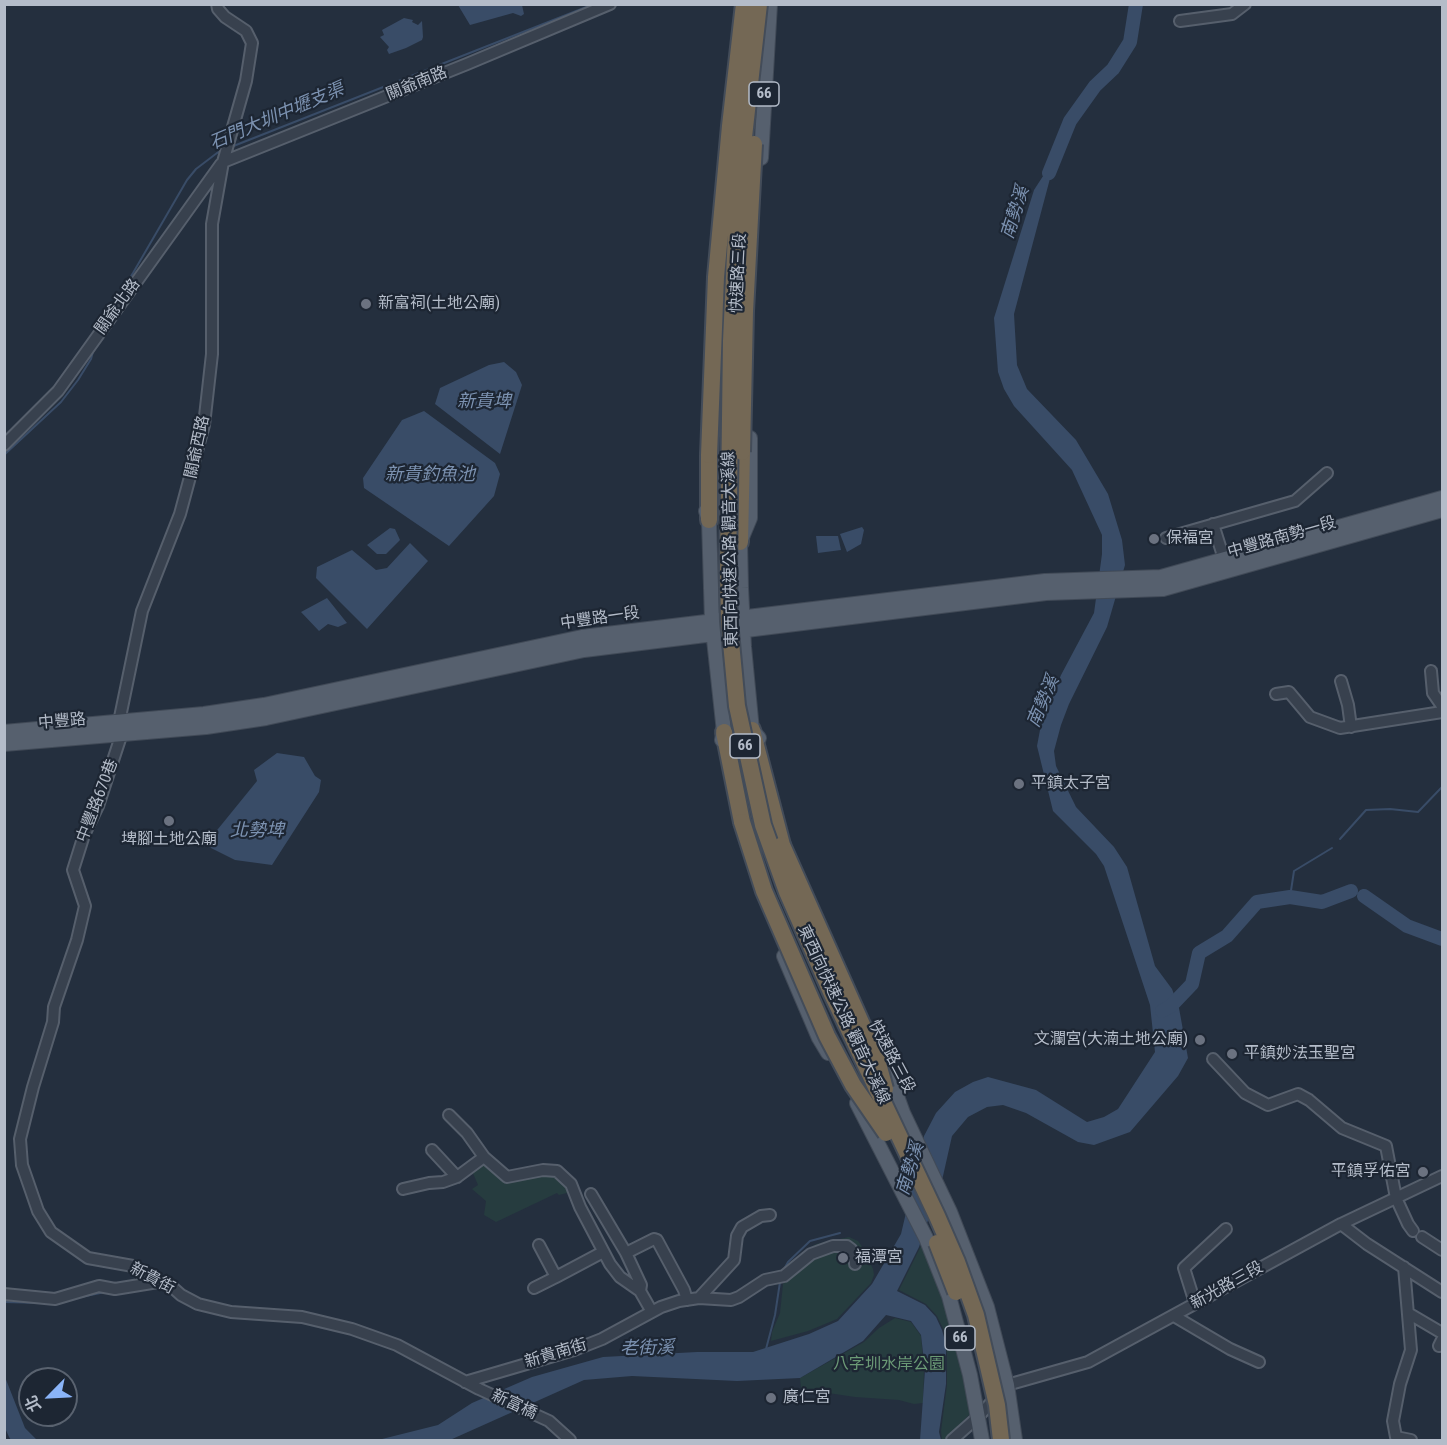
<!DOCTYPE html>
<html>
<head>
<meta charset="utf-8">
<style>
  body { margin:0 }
  #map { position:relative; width:1447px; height:1445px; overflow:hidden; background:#242f3e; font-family:"Roboto Condensed","Noto Sans TC",sans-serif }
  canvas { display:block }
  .frame { position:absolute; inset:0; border:6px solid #b4bcc9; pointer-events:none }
  .north { position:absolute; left:18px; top:1367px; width:60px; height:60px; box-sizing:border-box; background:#1d2633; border:2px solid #59626f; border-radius:50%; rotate:246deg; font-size:16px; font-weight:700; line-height:24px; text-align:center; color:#b4bcc9 }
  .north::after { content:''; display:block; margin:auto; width:21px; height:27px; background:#8ab4f8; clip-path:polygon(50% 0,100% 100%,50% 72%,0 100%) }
</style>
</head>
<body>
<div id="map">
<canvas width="1447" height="1445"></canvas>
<div class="frame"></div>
<div class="north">北</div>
</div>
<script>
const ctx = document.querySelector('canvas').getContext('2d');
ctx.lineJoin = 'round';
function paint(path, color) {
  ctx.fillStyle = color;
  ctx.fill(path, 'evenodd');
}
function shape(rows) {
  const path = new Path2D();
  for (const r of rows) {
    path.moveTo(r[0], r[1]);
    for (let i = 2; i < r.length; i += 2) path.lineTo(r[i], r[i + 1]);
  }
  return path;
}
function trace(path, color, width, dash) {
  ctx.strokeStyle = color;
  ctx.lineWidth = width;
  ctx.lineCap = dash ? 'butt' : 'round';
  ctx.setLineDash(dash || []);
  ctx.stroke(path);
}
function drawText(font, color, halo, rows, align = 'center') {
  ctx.font = font + ' "Roboto Condensed","Noto Sans TC",sans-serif';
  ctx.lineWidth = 4.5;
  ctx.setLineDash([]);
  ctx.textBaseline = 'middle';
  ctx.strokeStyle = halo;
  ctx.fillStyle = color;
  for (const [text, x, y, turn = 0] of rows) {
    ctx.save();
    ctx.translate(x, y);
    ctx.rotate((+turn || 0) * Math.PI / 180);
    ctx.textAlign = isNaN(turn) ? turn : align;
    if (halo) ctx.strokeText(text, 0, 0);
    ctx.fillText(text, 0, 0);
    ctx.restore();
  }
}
paint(shape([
  [482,1161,504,1181,548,1174,565,1183,571,1192,559,1195,557,1193,496,1222,484,1215,486,1201,472,1189,478,1185,472,1171],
  [849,1237,858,1241,861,1245,873,1269,874,1275,871,1283,837,1319,808,1331,771,1341,772,1332,780,1313,783,1284,792,1264,803,1252,816,1244],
  [924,1240,945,1298,966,1376,970,1414,944,1440,942,1440,941,1431,947,1385,947,1354,944,1330,937,1316,926,1304,899,1290],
  [895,1318,911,1322,921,1336,924,1370,923,1403,914,1404,899,1400,855,1397,801,1389,800,1378,864,1342,879,1328]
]), '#263c3f');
paint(shape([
  [458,5,522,5,524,14,521,16,513,13,470,25],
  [404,18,413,20,412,22,418,25,422,21,423,37,422,40,406,48,389,54,387,50,389,47,380,37,384,35,382,30],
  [1056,156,1014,314,1017,365,1027,389,1076,440,1108,494,1122,540,1125,565,1107,627,1069,704,1061,725,1054,751,1056,766,1076,807,1114,847,1127,867,1155,966,1172,989,1179,1008,1188,1058,1178,1076,1130,1132,1094,1145,1078,1142,1026,1113,1003,1105,987,1107,968,1117,952,1136,943,1176,919,1247,897,1291,925,1305,936,1317,942,1330,946,1344,946,1384,939,1432,941,1440,920,1440,925,1370,921,1335,911,1321,886,1315,863,1341,800,1378,737,1381,632,1376,584,1380,450,1440,378,1440,438,1425,472,1403,532,1377,603,1357,697,1352,753,1352,809,1334,838,1321,872,1284,901,1234,924,1136,936,1113,955,1092,973,1082,988,1077,1036,1090,1087,1122,1104,1117,1118,1109,1155,1052,1150,1005,1104,866,1096,854,1053,811,1037,746,1040,730,1046,711,1061,675,1094,613,1102,554,1102,535,1072,470,1014,406,1004,389,998,372,994,318,1034,190],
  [504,362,516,372,522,385,500,454,435,404,440,388,489,365],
  [424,411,495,463,500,474,494,496,449,546,364,488,363,478,402,420],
  [862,527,864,530,861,544,847,552,840,534],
  [390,528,395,529,400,540,386,554,377,554,367,545],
  [816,536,838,536,841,550,818,553],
  [410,543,428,561,367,629,316,578,317,567,352,550,376,570,387,568],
  [327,598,347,623,338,627,328,624,319,631,301,612],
  [277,753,304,757,315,776,321,780,319,792,272,865,235,860,205,845,257,781,254,770],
  [5,1377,25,1428,37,1440,11,1440,9,1437,5,1428]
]), '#394c67');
trace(shape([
  [231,147,594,4],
  [104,320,133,273,187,180,196,169,217,153,223,150],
  [4,455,61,402,78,380,91,359,94,348],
  [1340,839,1366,810,1390,809,1418,812,1442,787],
  [1290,897,1294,871,1332,848],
  [783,1271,788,1262,810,1241,840,1233],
  [76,1298,105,1292],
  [4,1302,44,1303],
  [766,1349,775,1315,780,1282]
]), '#394c67', 2);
trace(shape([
  [1049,173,1070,121,1095,86,1113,69,1130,42,1136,4],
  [1364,896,1407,926,1442,939],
  [1162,1011,1171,1006,1192,984,1199,953,1227,936,1257,902,1290,897,1322,902,1351,891]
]), '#394c67', 14);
const minor = shape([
  [217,4,218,9,225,17,246,31,252,43,246,81,223,162,212,224,212,354,204,425,180,514,142,611,119,722,122,733,98,806,84,835,73,870,85,906,77,940,54,1007,53,1022,33,1087,20,1139,22,1165,38,1211,51,1232,88,1258,133,1266,158,1282,171,1286,181,1295,198,1304,231,1312,302,1317,352,1329,397,1345,479,1389,549,1421,570,1440],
  [1180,21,1232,14,1245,4],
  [223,162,467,64,610,4],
  [4,445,58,391,221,164],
  [1213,524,1224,559],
  [1166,538,1295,501,1327,473],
  [1431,671,1433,693,1442,706],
  [1341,681,1348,705,1351,727],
  [1276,694,1289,692,1310,717,1340,728,1442,712],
  [1213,1059,1245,1093,1268,1105,1298,1094,1309,1100,1342,1128,1386,1146,1396,1198,1408,1224,1413,1231],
  [449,1115,467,1133,484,1157,507,1177,543,1170,557,1171,571,1184,580,1207,610,1264,620,1277,640,1291,652,1312],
  [432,1150,457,1177],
  [403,1189,429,1183,443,1182,457,1177,484,1157],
  [591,1194,626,1253,641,1285,640,1291],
  [1341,1224,1367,1244,1442,1292],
  [1422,1237,1442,1250],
  [539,1245,556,1277,603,1252],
  [626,1253,654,1239,657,1240,684,1290,687,1300],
  [1404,1267,1411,1350,1400,1384,1393,1421,1396,1437,1411,1440],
  [534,1288,556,1277],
  [4,1294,55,1299,99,1286,115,1289,158,1282],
  [699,1298,734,1260,737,1236,742,1227,761,1216,770,1215],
  [1195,1303,1184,1268,1226,1229],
  [1408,1313,1442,1333],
  [1174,1316,1230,1349,1259,1362],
  [1439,1346,1442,1340],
  [465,1382,574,1350,602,1339,661,1307,679,1301,699,1298,731,1300,739,1297,765,1280,784,1276,811,1254,833,1246,847,1246,851,1249,855,1255,855,1264],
  [952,1440,978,1417,1007,1385,1088,1362,1341,1224,1442,1176]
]);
const major = shape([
  [761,158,770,4],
  [750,438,750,518,740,542,741,588,744,647,752,730,759,738],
  [706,511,709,520,712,621,724,732,722,740],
  [4,732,204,714,264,705,582,637,1045,581,1161,577,1442,498],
  [4,744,206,727,266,718,584,650,1046,593,1163,589,1442,510],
  [784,956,819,1038,828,1053],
  [883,1057,903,1113,950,1212,987,1307,1007,1385,1015,1440],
  [857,1103,926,1238,949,1296,970,1375,982,1440]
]);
const highway = shape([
  [709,455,709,520],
  [740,542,742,452],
  [752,730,782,845],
  [724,732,742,822]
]);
trace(minor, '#565f6c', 14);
trace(major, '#414a57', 16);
trace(highway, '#434c59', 20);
trace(minor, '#38414e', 10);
trace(major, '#56606e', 14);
trace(highway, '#746855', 16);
const highwayBridge = shape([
  [759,4,738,190,731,341,728,571,729,621,737,706,763,825,787,892,831,992,937,1216,957,1262,976,1315,997,1405,1001,1440],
  [742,452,745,311,754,144],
  [709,455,716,277,730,126,744,4],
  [742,822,764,891,827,1036,853,1085,886,1133],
  [782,845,876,1056,885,1089],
  [937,1243,956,1292]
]);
trace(highwayBridge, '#434c59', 20, []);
trace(highwayBridge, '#746855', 16);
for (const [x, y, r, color] of [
  [366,304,6,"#6b7280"],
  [1154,539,6,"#6b7280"],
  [1019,784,6,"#6b7280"],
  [169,821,6,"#6b7280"],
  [1200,1040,6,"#6b7280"],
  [1232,1054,6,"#6b7280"],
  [1423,1172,6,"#6b7280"],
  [843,1258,6,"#6b7280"],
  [771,1398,6,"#6b7280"]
]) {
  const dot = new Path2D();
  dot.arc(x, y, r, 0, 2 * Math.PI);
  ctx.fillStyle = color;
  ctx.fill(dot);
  trace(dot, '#1d2633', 2);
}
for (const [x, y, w] of [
  [764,94,30],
  [745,746,30],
  [960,1338,30]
]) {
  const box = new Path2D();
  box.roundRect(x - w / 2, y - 12, w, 24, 4.5);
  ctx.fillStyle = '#1d2633';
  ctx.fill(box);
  trace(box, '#b4bcc9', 1.5);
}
drawText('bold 15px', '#b4bcc9', null, [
  ["66",764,94],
  ["66",745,746],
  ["66",960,1338]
]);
drawText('16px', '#b4bcc9', '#1d2633', [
  ["關爺南路",417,84,-22],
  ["快速路三段",739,273,-87],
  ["關爺北路",118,307,-54],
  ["關爺西路",198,447,-78],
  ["中豐路南勢一段",1282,538,-16],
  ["東西向快速公路 觀音大溪線",731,549,-91],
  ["中豐路一段",600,619,-8],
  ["中豐路",62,722,-5],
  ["中豐路670巷",98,801,-69],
  ["東西向快速公路 觀音大溪線",843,1015,65],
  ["快速路三段",891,1057,62],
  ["新貴街",152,1279,28],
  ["新光路三段",1227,1286,-29],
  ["新貴南街",556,1354,-17],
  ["新富橋",514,1405,25]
]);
drawText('16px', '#b4bcc9', '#1d2633', [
  ["新富祠(土地公廟)",378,304],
  ["保福宮",1166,539],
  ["平鎮太子宮",1031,784],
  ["埤腳土地公廟",169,840,"center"],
  ["文瀾宮(大湳土地公廟)",1188,1040,"right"],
  ["平鎮妙法玉聖宮",1244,1054],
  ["平鎮孚佑宮",1411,1172,"right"],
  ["福潭宮",855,1258],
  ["廣仁宮",783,1398]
], 'left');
drawText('16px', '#6b9a76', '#1d2633', [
  ["八字圳水岸公園",889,1365]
]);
drawText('italic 18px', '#7c92b1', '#1d2633', [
  ["石門大圳中壢支渠",277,117,-23],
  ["南勢溪",1016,213,-72],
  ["新貴埤",484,402],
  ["新貴釣魚池",430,475],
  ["南勢溪",1044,702,-67],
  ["北勢埤",257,831],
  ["南勢溪",911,1169,-73],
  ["老街溪",647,1349,-1]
]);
</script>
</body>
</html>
